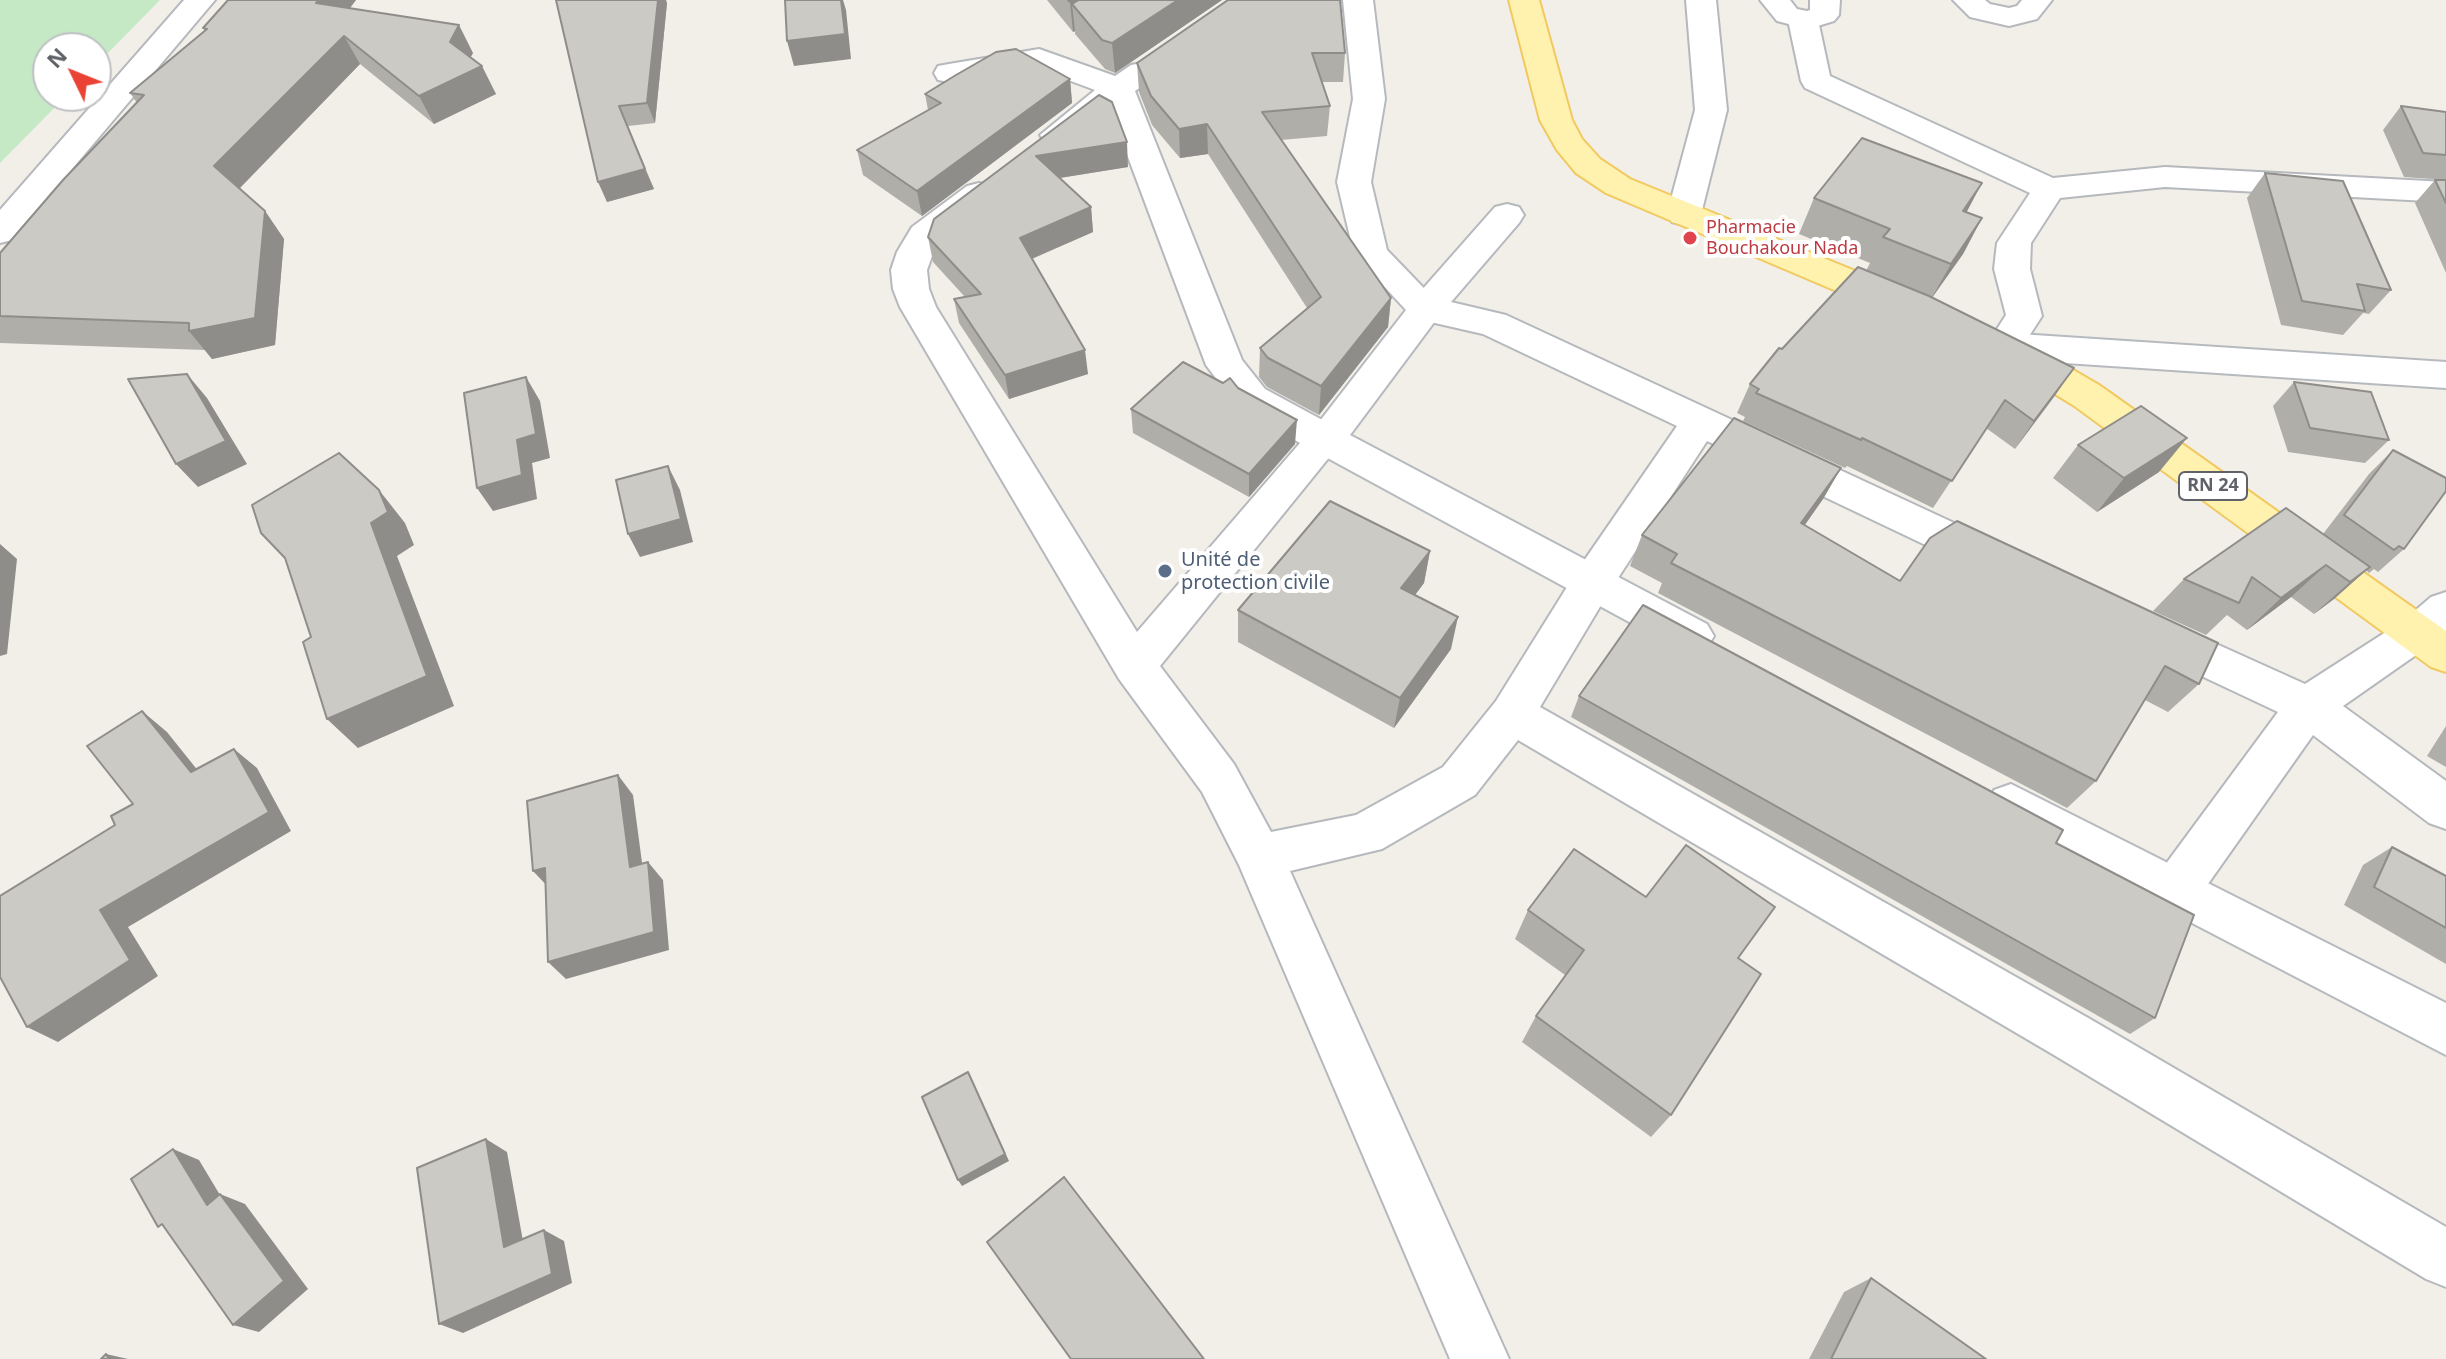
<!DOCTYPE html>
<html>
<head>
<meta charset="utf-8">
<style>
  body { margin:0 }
  #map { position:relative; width:2446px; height:1359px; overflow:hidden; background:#f1efe8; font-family:"Noto Sans",sans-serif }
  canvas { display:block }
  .north { position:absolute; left:32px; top:32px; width:80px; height:80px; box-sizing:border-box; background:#fff; border:2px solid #bfc1c3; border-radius:50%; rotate:313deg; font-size:22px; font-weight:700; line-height:32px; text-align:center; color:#5f6368 }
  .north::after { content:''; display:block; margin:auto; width:28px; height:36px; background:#ea4335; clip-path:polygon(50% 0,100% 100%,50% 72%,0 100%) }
</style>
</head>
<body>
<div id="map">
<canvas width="2446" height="1359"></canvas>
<div class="north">N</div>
</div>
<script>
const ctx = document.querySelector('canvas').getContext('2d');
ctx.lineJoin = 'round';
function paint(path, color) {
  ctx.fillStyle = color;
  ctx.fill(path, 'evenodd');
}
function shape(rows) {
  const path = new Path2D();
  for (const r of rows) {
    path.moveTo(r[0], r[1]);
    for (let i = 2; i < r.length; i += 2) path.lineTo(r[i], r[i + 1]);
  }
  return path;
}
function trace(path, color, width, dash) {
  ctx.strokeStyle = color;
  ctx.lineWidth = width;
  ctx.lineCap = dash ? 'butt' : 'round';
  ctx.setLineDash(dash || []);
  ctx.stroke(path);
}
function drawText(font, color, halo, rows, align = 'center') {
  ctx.font = font + ' "Noto Sans",sans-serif';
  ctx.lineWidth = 8;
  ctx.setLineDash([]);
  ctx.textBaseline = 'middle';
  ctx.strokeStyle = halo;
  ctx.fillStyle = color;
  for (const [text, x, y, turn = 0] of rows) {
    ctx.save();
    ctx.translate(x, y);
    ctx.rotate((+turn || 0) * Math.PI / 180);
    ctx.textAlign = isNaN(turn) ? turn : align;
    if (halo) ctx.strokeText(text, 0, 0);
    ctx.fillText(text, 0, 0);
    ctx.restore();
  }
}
paint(shape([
  [0,0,160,0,96,65,96,48,48,48,48,96,66,96,0,163]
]), '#c5e8c5');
const minor = shape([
  [184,0,215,0,12,240,0,243,0,210,184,0],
  [1803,11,1813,14,1818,20,1830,76,2053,178,2165,167,2446,182,2446,202,2165,187,2060,198,2031,243,2030,269,2042,316,2017,355,2004,359,1991,355,1986,346,2006,315,1994,269,1997,243,2030,193,1805,88,1801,81,1788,20,1793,14,1803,11],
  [1039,49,1115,76,1131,65,1142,63,1153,65,1157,72,1153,79,1135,91,1242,360,1265,389,1339,429,1344,439,1160,666,1234,764,1271,832,1356,815,1443,767,1496,701,1577,571,1677,426,1483,334,1413,318,1408,309,1413,300,1495,207,1507,204,1519,207,1524,215,1519,223,1451,302,1506,315,2008,548,2014,559,2008,570,1993,575,1978,570,1707,441,1607,595,1540,707,2090,1019,2446,1227,2446,1287,2426,1279,2054,1055,1518,740,1475,795,1382,849,1290,871,1509,1359,1450,1359,1239,865,1202,792,1119,679,900,307,893,289,891,270,897,252,912,227,967,186,979,183,991,186,996,193,991,200,937,242,927,270,929,289,936,307,1137,632,1300,443,1239,409,1206,365,1110,109,1067,142,1056,145,1045,142,1040,135,1095,90,1036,68,949,82,938,80,934,73,938,66,949,64,1039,49],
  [2446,592,2446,634,2343,706,2446,781,2446,829,2429,823,2313,735,2191,908,2174,914,2157,908,2150,892,2157,876,2278,712,2142,648,2135,636,2142,624,2157,619,2172,624,2305,684,2403,621,2431,597,2446,592]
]);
const tertiary = shape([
  [1686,0,1716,0,1727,110,1701,214,1696,222,1684,225,1672,222,1667,214,1695,110,1686,0],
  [1760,0,1790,0,1797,9,1807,11,1810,10,1810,0,1840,0,1839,15,1834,21,1808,29,1777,21,1760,0],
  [1953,0,1985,0,1990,4,2009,8,2017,6,2022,0,2052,0,2037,19,2009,26,1970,17,1953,0]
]);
const secondary = shape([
  [1343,0,1373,0,1385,99,1371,182,1387,250,1444,309,1350,435,1707,624,1714,636,1707,648,1692,653,1677,648,1311,449,1306,439,1406,310,1354,254,1337,182,1353,99,1343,0],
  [2004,333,2446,362,2446,388,2004,359,1991,355,1986,346,1991,337,2004,333],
  [2011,784,2446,1003,2446,1055,1994,820,1988,805,1994,790,2011,784]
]);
const primary = shape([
  [1509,0,1539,0,1572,120,1582,139,1600,159,1630,179,1914,295,1919,304,1914,313,1901,316,1888,313,1606,193,1576,173,1557,150,1540,120,1509,0],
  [2012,338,2025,342,2099,385,2446,631,2446,672,2431,667,2073,405,1999,360,1994,351,1999,342,2012,338]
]);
trace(minor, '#b5b8bc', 4);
trace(tertiary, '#b5b8bc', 4);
trace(secondary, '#b6babf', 4);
trace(primary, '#f2c960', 4);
paint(minor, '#fff');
paint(tertiary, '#fff');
paint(secondary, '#fff');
paint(primary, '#fff2af');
paint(shape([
  [356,0,350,8,473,53,470,57,496,94,434,124,360,64,240,188,265,211,284,239,275,345,212,359,205,350,0,343,0,253,137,103,130,93,205,31,203,28],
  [556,0,667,3,655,123,628,126,654,189,607,202],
  [1047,0,1222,0,1115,73,1105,69,1075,34,1075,31,1073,32],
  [1228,0,1345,53,1343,82,1322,82,1330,106,1327,136,1281,140,1391,298,1388,327,1319,415,1267,387,1259,377,1260,348,1307,308,1208,154,1180,158,1152,125,1139,92,1137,63],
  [1070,79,1072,103,922,216,863,175,857,150,928,110,925,94],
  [1099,95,1128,167,1060,178,1091,207,1093,232,1032,259,1088,374,1009,399,959,323,954,299,965,297,933,262,928,237],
  [2401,106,2446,112,2446,180,2404,177,2383,130],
  [2265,173,2391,290,2369,314,2363,313,2343,335,2281,325,2247,198],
  [2435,180,2446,180,2446,273,2415,203],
  [1814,198,1967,212,1982,218,1963,254,1932,298,2074,368,2015,449,1986,428,1933,508,1847,466,1845,468,1743,421,1745,417,1737,413,1750,384,1782,349,1866,271,1870,263,1799,234],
  [2294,382,2389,440,2365,463,2288,452,2273,406],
  [1223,383,1295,444,1249,497,1133,433,1131,409],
  [2078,445,2159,472,2097,512,2053,478],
  [2393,450,2404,549,2378,572,2374,569,2369,573,2366,570,2334,599,2314,614,2291,597,2247,630,2227,615,2206,635,2153,611,2184,579,2323,534,2369,474],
  [1841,468,1823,499,1805,525,1900,581,1930,538,2199,684,2168,712,2145,700,2096,781,2067,808,1658,593,1662,583,1630,566,1642,535],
  [1430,551,1424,583,1415,595,1451,649,1394,728,1238,642,1238,610],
  [1579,696,2056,843,2155,1018,2130,1034,1571,717],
  [2446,726,2446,767,2427,756],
  [2392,847,2446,876,2446,964,2344,905,2363,865],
  [1528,910,1738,958,1671,1115,1651,1137,1522,1042,1536,1016,1565,975,1515,939],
  [1871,1278,1986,1359,1809,1359,1844,1292]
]), '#afaea9');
paint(shape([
  [319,0,356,0,332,31,316,3],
  [658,0,666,0,667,3,655,123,647,103],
  [841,0,843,0,846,10,851,59,794,66,787,41],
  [1178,0,1222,0,1115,73,1112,43],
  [1077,1,1072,4,1075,31,1073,32,1070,2],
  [459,25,473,53,464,70,450,42],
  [344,36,360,64,234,194,214,166],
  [482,66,496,94,434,124,419,96],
  [1070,79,1072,103,922,216,917,191],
  [1207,124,1208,154,1180,158,1179,129],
  [1127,142,1128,167,1040,181,1036,156],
  [645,169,654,189,607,202,598,182],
  [1982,183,1963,219,1963,211],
  [1091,207,1093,232,1024,262,1020,238],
  [265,211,284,239,275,345,212,359,189,331],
  [1982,218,1963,254,1931,299,1951,264],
  [1391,298,1388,327,1319,415,1321,386],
  [1085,350,1088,374,1009,399,1005,375],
  [2074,368,2054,397,2015,449,2034,421],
  [187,374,207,398,247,464,198,487,176,464],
  [526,377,540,401,550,458,532,463,537,499,493,511,477,488,517,440],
  [1297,420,1295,444,1249,497,1249,474],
  [2187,438,2159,472,2097,512,2124,478],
  [668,466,680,490,693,542,640,557,628,534],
  [1841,468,1823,499,1784,554,1801,523],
  [379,490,405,523,414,545,397,556,454,706,358,748,327,719],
  [0,544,17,559,7,654,0,656],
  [1430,551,1424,583,1396,620,1401,588],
  [2326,565,2291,597,2247,630,2281,598],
  [2370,567,2334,599,2314,614,2350,582],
  [1458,617,1451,649,1394,728,1400,698],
  [142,711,167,732,215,792,191,772],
  [234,749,257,768,291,831,128,927,158,976,58,1042,27,1027,100,910],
  [618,775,633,795,645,885,630,867],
  [648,862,663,880,669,950,566,979,548,962],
  [545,868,551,890,533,871],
  [968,1072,1009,1161,962,1186,958,1180],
  [486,1139,507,1152,526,1258,504,1247],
  [173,1149,199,1160,232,1215,207,1205],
  [220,1194,245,1204,308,1289,259,1332,233,1325],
  [544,1230,564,1241,572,1283,463,1333,439,1324],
  [106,1354,128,1359,109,1359]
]), '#8f8d8a');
const building = shape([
  [228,0,319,0,316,3,459,25,450,42,482,66,419,96,344,36,214,166,265,211,255,318,189,331,189,323,0,316,0,253,63,180,144,95,130,93,207,29,203,28,228,0],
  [556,0,658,0,647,103,619,106,645,169,598,182,556,0],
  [785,0,841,0,845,34,787,41,785,0],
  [1068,0,1178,0,1112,43,1102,40,1072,4,1077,1,1070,2,1068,0],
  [1228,0,1340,0,1345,53,1312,53,1330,106,1262,112,1391,298,1321,386,1268,358,1260,348,1321,297,1207,124,1179,129,1151,96,1137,63,1228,0],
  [1016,49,1070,79,917,191,857,150,941,103,925,94,956,75,996,52,1016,49],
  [1099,95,1112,102,1127,142,1036,156,1091,207,1020,238,1085,350,1005,375,954,299,981,294,928,237,934,219,1099,95],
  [2401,106,2446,112,2446,155,2423,153,2401,106],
  [1862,138,1982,183,1963,211,1982,218,1951,264,1883,237,1890,229,1814,198,1862,138],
  [2265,173,2343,181,2391,290,2357,284,2365,311,2302,301,2265,173],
  [2435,180,2446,180,2446,203,2435,180],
  [1858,267,1929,296,2074,368,2034,421,2005,400,1952,481,1862,438,1861,440,1756,393,1759,389,1750,384,1779,348,1782,349,1858,267],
  [1183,362,1223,383,1230,378,1238,388,1297,420,1249,474,1131,409,1183,362],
  [187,374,226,441,176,464,128,379,187,374],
  [526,377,536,434,517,440,522,475,477,488,464,393,526,377],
  [2294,382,2371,392,2389,440,2310,428,2294,382],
  [2141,406,2187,438,2124,478,2078,445,2141,406],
  [1734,418,1841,468,1801,523,1900,581,1930,538,1957,521,2218,643,2199,684,2165,666,2096,781,1671,563,1677,554,1642,535,1734,418],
  [2393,450,2446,478,2446,491,2404,549,2399,546,2394,550,2344,515,2393,450],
  [339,453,379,490,388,512,371,523,427,676,327,719,303,642,311,637,285,558,261,533,252,505,339,453],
  [668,466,681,519,628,534,616,480,668,466],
  [1330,501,1430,551,1401,588,1458,617,1400,698,1238,610,1330,501],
  [2286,508,2370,567,2350,582,2326,565,2281,598,2252,577,2239,603,2184,579,2286,508],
  [1643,605,2063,830,2056,843,2194,915,2155,1018,1579,696,1643,605],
  [142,711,191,772,234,749,269,812,100,910,130,960,27,1027,0,977,0,896,115,825,111,816,133,804,87,746,142,711],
  [618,775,630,867,648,862,654,932,548,962,545,868,533,871,527,801,618,775],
  [1686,845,1775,907,1738,958,1761,974,1671,1115,1536,1016,1584,950,1528,910,1574,849,1646,897,1686,845],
  [2392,847,2446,876,2446,928,2374,887,2392,847],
  [968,1072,1005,1154,958,1180,922,1097,968,1072],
  [486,1139,504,1247,544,1230,552,1274,439,1324,417,1168,486,1139],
  [173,1149,207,1205,220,1194,284,1281,233,1325,162,1224,158,1227,131,1179,173,1149],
  [1064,1177,1204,1359,1071,1359,987,1242,1064,1177],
  [1871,1278,1986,1359,1831,1359,1871,1278],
  [106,1354,109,1359,101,1359,106,1354]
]);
paint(building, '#cccac5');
trace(building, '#8f8d8a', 2);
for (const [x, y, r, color] of [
  [1690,238,8,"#e0444e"],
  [1165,571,8,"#5c6f8a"]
]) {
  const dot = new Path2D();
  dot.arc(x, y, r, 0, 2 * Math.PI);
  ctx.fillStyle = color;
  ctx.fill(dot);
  trace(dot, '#fff', 3);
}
drawText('18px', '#be3a42', '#fff', [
  ["Pharmacie",1706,228],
  ["Bouchakour Nada",1706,249]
], 'left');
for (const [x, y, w] of [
  [2213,486,68]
]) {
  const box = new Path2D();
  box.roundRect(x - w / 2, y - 14, w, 28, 6);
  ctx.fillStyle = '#fff';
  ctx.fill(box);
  trace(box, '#5f6368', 2);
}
drawText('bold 18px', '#5f6368', null, [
  ["RN 24",2213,486]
]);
drawText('20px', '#4e5e75', '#fff', [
  ["Unité de",1181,560],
  ["protection civile",1181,583]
], 'left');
</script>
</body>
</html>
